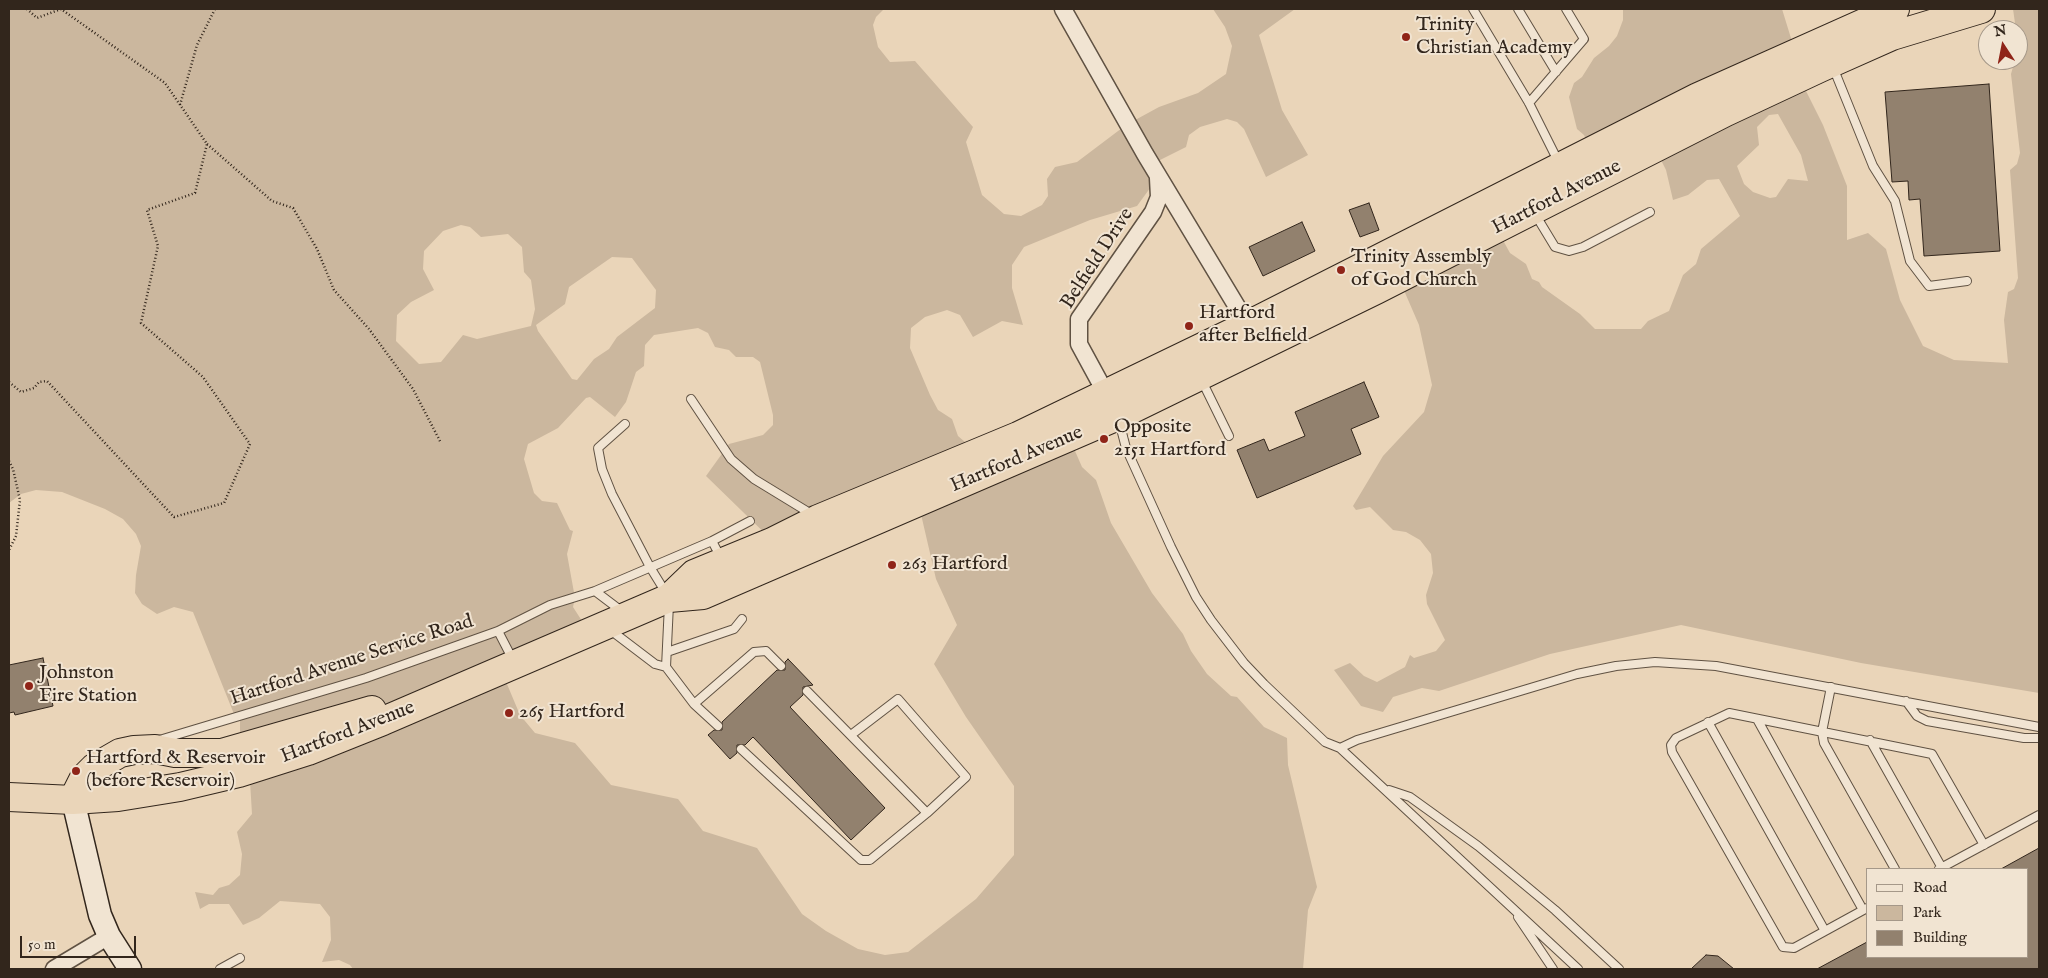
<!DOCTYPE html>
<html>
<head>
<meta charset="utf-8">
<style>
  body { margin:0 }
  #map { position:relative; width:2048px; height:978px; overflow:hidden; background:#ead5b9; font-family:"IM FELL English",serif }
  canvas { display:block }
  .frame { position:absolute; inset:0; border:10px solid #32261c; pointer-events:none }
  .legend { position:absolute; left:1866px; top:868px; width:162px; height:90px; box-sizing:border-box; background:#f1e4d2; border:1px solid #a59889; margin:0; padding:6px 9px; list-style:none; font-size:15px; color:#32261c }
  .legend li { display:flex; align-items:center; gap:10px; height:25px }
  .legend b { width:25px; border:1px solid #a59889 }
  .north { position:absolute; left:1978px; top:20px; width:50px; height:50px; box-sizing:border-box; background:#f1e4d2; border:1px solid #a59889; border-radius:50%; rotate:349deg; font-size:14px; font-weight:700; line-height:20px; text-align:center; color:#32261c }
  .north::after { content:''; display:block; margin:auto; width:18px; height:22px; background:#8f2418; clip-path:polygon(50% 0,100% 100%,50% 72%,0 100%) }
  .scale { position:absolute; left:20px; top:936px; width:116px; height:22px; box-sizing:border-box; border:2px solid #32261c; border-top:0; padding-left:6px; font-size:15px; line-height:18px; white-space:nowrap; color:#32261c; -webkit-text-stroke:4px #f1e4d2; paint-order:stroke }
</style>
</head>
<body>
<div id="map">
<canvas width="2048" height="978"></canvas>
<div class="frame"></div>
<ul class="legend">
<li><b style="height:6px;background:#f1e4d2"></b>Road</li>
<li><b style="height:14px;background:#cbb79e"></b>Park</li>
<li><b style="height:14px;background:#92816e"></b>Building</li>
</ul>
<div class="north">N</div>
<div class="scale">50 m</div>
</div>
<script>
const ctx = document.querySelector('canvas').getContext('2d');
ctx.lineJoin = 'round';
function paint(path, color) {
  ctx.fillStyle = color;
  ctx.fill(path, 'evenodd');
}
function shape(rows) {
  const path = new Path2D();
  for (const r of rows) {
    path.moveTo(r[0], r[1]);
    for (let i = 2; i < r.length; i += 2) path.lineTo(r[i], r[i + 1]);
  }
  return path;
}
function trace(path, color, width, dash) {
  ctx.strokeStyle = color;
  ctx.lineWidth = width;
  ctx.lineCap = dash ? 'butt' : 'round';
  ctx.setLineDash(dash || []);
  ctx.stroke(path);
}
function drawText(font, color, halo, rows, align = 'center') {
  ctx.font = font + ' "IM FELL English",serif';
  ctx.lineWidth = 4;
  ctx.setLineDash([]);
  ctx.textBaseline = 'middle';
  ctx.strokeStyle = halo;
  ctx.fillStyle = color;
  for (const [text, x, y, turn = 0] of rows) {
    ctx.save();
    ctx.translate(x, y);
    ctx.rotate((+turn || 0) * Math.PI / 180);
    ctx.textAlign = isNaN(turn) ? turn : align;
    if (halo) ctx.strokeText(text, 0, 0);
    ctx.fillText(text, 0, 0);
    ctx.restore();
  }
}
paint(shape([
  [9,9,884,9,876,17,873,25,878,47,890,62,915,61,973,127,966,142,982,195,1004,214,1021,216,1042,205,1048,196,1047,179,1055,167,1077,162,1126,125,1159,107,1198,93,1226,74,1232,46,1225,27,1213,9,1295,9,1259,35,1282,110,1308,155,1266,177,1244,129,1237,122,1227,119,1200,127,1189,135,1186,147,1156,162,1153,184,1137,206,1090,220,1024,247,1012,265,1012,288,1023,325,1002,321,973,337,960,315,947,310,925,317,911,328,910,348,930,395,938,410,952,419,958,436,965,442,974,464,1057,430,1075,451,1082,467,1096,480,1111,523,1152,593,1183,634,1191,651,1207,674,1231,696,1237,697,1264,727,1287,738,1288,765,1317,887,1308,910,1303,969,353,969,350,965,339,960,322,962,331,940,330,917,320,904,280,901,259,918,243,925,229,904,209,904,200,909,195,892,213,895,219,888,229,885,240,875,242,854,237,832,252,814,250,781,240,740,240,718,236,719,193,612,174,607,157,614,142,604,135,593,136,575,141,546,136,534,123,519,105,509,62,492,36,490,21,494,9,503],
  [461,225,470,227,481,237,508,234,522,247,524,272,531,280,535,309,531,326,477,339,463,335,441,362,419,364,396,341,397,315,411,302,434,290,423,269,424,251,443,231],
  [612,257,632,258,656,290,655,308,617,337,609,349,594,359,577,380,572,379,538,331,536,325,565,304,569,287],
  [698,328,708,333,715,347,729,350,736,357,753,357,760,362,773,415,773,425,763,435,729,444,706,476,780,548,917,497,936,579,957,625,934,664,966,717,1014,786,1014,855,976,899,908,952,885,955,858,949,826,931,802,914,757,848,703,831,678,799,611,785,575,743,535,733,520,715,504,677,582,621,573,607,575,598,567,554,573,531,570,530,557,503,542,501,534,493,524,459,528,444,558,428,586,398,590,397,615,417,626,402,636,372,644,366,645,345,654,335],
  [1623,9,1782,9,1798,61,1800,79,1823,125,1847,186,1847,240,1868,233,1886,249,1900,300,1923,346,1954,360,2008,363,2004,320,2008,292,2014,289,2018,278,2010,170,2017,164,2020,153,2011,74,2015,60,2018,60,2018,30,2016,30,2013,9,2039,9,2039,693,1861,663,1681,625,1550,654,1439,691,1422,688,1393,697,1383,712,1361,706,1334,670,1350,663,1364,676,1377,682,1405,667,1410,655,1414,658,1436,651,1445,640,1427,604,1426,595,1433,573,1431,554,1420,540,1406,532,1393,530,1370,507,1356,510,1353,506,1383,456,1424,412,1432,385,1419,325,1396,272,1494,224,1510,253,1526,264,1532,279,1539,282,1542,287,1580,314,1595,329,1641,329,1648,321,1669,311,1683,275,1696,264,1701,249,1740,216,1719,179,1707,180,1688,195,1673,200,1666,170,1656,150,1601,172,1584,135,1577,129,1569,97,1574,83,1582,77,1594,58,1609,46,1617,36,1623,20],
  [1778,114,1801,155,1808,181,1788,179,1776,197,1770,198,1753,192,1744,184,1737,166,1759,145,1757,127,1769,115]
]), '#cbb79e');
const building = shape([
  [1989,84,2000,251,1924,256,1920,199,1909,200,1908,181,1892,182,1885,92,1989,84],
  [1369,203,1379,230,1360,237,1349,210,1369,203],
  [1302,222,1315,251,1263,276,1249,247,1302,222],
  [1364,382,1379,417,1351,429,1361,454,1257,498,1237,450,1264,439,1269,451,1305,436,1295,412,1364,382],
  [43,658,53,706,15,715,14,712,9,713,9,665,43,658],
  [788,659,813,685,803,687,803,695,790,707,885,808,851,840,753,737,745,745,737,745,737,753,730,759,708,735,714,730,722,730,722,722,777,670,785,670,785,662,788,659],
  [2039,848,2039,969,1817,969,1867,942,1867,957,2027,957,2027,869,2001,869,2039,848],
  [1706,955,1718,956,1734,969,1691,969,1706,955]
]);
paint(building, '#92816e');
trace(building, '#32261c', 1);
const lane = shape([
  [1473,9,1529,103,1559,163],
  [1518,9,1556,72],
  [1833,67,1873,166,1895,201,1910,261,1929,286,1967,281],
  [1529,103,1584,39,1566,9],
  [1535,214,1555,247,1569,251,1583,247,1650,212],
  [1202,381,1229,436],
  [691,399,731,459,754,479,813,515],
  [1119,421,1126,448,1171,547,1196,597,1211,620,1244,663,1264,684,1325,742,1340,748],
  [625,424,598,448,602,469,612,494,650,567,666,593],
  [712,541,750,521],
  [595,591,712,541,721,558],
  [609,629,655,664,666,667,694,704,718,726],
  [498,631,513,660],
  [667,652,734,629,742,619],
  [666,667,669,604],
  [1831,687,1822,732,1824,743,1895,869],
  [1906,701,1917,716,1927,721,2024,738,2039,738],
  [694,704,754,652,766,651,781,666],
  [1757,719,1863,910],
  [1708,722,1825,931],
  [851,735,898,699,966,777,927,813],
  [1870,740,1942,868],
  [156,741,366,678,498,631,550,605,595,591,624,613],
  [741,749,861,860,870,860,927,813,807,691],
  [1389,790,1410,797,1478,846,1555,910,1619,969],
  [1939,869,2039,815],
  [1867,908,1794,948,1783,947,1672,752,1671,745,1676,738,1729,713,1932,754,1984,845],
  [1518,917,1553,969],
  [220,969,240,958],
  [1578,969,1340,748,1357,740,1577,674,1616,666,1655,662,1716,666,2039,727]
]);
const street = shape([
  [1063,9,1145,154,1248,325],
  [1110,401,1079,344,1079,319,1153,212,1159,197,1158,178],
  [54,969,109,936]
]);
const secondary = shape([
  [73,800,100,915,109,936,130,969]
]);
const highway = shape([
  [669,598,694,574,772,542,818,519,1018,436,1248,325,1698,97,1895,9],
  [9,797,73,800,118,797,180,787,239,773,308,751,383,721,669,598,703,595,1118,416,1376,290,1726,112,1820,68,1892,36,1981,9],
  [73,800,84,778,94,768,120,753,134,750,155,749,175,753,222,753,372,710]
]);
trace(lane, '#605243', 10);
trace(street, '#605243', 19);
trace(secondary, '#32261c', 25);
trace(highway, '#32261c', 30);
trace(shape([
  [180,105,197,45,215,9],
  [207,144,272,201,293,208,317,249,334,290,369,329,413,389,441,443],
  [9,382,21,392,34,388,39,382,47,381,174,517,224,503,250,444,203,377,141,323,158,246,147,210,195,193,207,144,165,83,61,9,37,18,27,9],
  [9,461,13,469,20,500,16,536,9,550]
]), '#32261c', 2.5, [1, 2.5]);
trace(lane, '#f1e4d2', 8);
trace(street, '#f1e4d2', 16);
trace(secondary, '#f1e4d2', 22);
trace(highway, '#ead5b9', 28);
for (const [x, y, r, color] of [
  [1406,37,5,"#8f2418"],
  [1341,270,5,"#8f2418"],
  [1189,326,5,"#8f2418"],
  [1104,439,5,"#8f2418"],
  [892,565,5,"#8f2418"],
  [29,686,5,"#8f2418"],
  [509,713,5,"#8f2418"],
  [76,771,5,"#8f2418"]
]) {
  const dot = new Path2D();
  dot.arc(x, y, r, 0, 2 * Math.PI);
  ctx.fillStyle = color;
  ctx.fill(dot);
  trace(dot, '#f1e4d2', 2);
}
drawText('20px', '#32261c', '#f1e4d2', [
  ["Trinity",1416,26],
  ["Christian Academy",1416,49],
  ["Trinity Assembly",1351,258],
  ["of God Church",1351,281],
  ["Hartford",1199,314],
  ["after Belfield",1199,337],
  ["Opposite",1114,428],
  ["2151 Hartford",1114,451],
  ["263 Hartford",902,565],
  ["Johnston",39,674],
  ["Fire Station",39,697],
  ["265 Hartford",519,713],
  ["Hartford & Reservoir",86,759],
  ["(before Reservoir)",86,782]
], 'left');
drawText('20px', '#32261c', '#f1e4d2', [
  ["Hartford Avenue",1557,198,-27],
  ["Belfield Drive",1098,259,-57],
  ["Hartford Avenue",1017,460,-23],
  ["Hartford Avenue Service Road",352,661,-18],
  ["Hartford Avenue",348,733,-21]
]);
</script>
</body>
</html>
